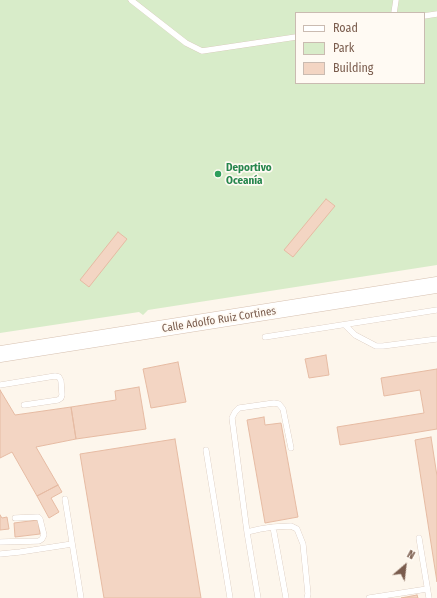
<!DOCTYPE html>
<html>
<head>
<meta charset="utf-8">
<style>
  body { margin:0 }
  #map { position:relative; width:437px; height:598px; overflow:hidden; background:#fdf6ec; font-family:"Fira Sans Condensed",sans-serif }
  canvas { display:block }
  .legend { position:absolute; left:295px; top:12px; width:130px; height:72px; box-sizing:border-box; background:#fffaf3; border:1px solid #cabbb1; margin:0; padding:5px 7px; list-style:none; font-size:12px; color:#7a5c4d }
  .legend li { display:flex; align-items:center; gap:8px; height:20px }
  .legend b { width:20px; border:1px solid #cabbb1 }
  .north { position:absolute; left:385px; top:546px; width:40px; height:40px; -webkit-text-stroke:3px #fffaf3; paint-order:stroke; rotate:28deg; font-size:11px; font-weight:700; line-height:16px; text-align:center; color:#7a5c4d }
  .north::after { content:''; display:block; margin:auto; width:14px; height:18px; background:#7a5c4d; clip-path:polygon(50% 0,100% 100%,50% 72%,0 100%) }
</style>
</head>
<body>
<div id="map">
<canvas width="437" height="598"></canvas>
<ul class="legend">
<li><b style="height:5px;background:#fff"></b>Road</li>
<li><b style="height:11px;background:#d8ecc9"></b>Park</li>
<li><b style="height:11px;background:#f3d5c3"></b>Building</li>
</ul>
<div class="north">N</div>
</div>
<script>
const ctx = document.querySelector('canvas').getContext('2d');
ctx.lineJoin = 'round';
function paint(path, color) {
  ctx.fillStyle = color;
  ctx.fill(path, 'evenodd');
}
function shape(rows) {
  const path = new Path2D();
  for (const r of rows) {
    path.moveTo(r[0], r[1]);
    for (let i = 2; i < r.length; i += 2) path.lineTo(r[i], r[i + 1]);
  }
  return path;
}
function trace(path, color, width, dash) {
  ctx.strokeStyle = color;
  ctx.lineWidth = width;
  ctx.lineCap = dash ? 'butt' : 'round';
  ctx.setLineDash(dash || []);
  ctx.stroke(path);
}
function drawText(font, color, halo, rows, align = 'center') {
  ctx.font = font + ' "Fira Sans Condensed",sans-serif';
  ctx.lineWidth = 3.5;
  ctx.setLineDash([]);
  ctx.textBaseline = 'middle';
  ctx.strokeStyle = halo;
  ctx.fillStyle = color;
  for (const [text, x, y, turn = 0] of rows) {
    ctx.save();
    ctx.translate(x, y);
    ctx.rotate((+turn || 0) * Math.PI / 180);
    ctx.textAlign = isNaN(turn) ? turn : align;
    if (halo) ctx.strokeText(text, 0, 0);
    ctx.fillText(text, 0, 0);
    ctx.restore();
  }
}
paint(shape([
  [0,0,437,0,437,265,148,310,143,315,139,312,0,333],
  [296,13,424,13,424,83,296,83]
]), '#d8ecc9');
const building = shape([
  [326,199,335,206,293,257,284,250,326,199],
  [118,232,127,239,89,287,80,280,118,232],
  [326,355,329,375,309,378,305,359,326,355],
  [178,362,186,402,151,408,143,369,178,362],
  [437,369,437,429,340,445,337,427,424,413,420,390,384,396,381,378,437,369],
  [139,387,146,429,76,439,71,407,116,400,115,391,139,387],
  [0,390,15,415,71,407,76,439,36,447,58,485,37,496,12,452,0,458,0,390],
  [264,417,265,425,281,423,298,517,265,523,247,420,264,417],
  [431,437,437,476,437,582,415,440,431,437],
  [175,439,201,598,104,598,80,454,175,439],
  [58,485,62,492,51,498,59,512,49,518,37,496,58,485],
  [0,515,2,518,7,517,9,529,0,530,0,515],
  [38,520,40,534,15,537,14,523,38,520],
  [417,595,418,598,401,598,417,595]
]);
paint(building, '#f3d5c3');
trace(building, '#e6bba3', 1);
const lane = shape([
  [131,0,186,43,202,51,296,37],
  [394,13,396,0],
  [424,16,437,14],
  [345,325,355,335,376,346,383,346,437,339],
  [265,337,437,310],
  [0,385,55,376,59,377,61,381,62,395,61,398,58,400,24,405],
  [206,450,230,598],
  [65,499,81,598],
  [273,527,286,598],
  [247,532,232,418,235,412,239,408,274,403,279,404,283,409,291,448],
  [419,538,429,598],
  [0,542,39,541,42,539,44,535,40,519,38,517,15,518],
  [0,554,20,552,72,544],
  [258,598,247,532,260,529,273,527,291,526,297,529,303,544,308,594,307,598],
  [369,598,427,589]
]);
const secondary = shape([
  [0,354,437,285]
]);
trace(lane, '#d1beb0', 6);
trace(secondary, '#d6c0b0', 17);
trace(lane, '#fff', 5.5);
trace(secondary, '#fff', 16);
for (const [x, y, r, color] of [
  [218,174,4,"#2e9e5b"]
]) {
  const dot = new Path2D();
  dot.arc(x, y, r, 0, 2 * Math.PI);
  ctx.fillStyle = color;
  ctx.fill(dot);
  trace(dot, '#fffaf3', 1.5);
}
drawText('bold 11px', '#27864d', '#fffaf3', [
  ["Deportivo",226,168],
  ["Oceanía",226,181]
], 'left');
drawText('11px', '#7a5c4d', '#fffaf3', [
  ["Calle Adolfo Ruiz Cortines",219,320,-9]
]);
</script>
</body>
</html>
